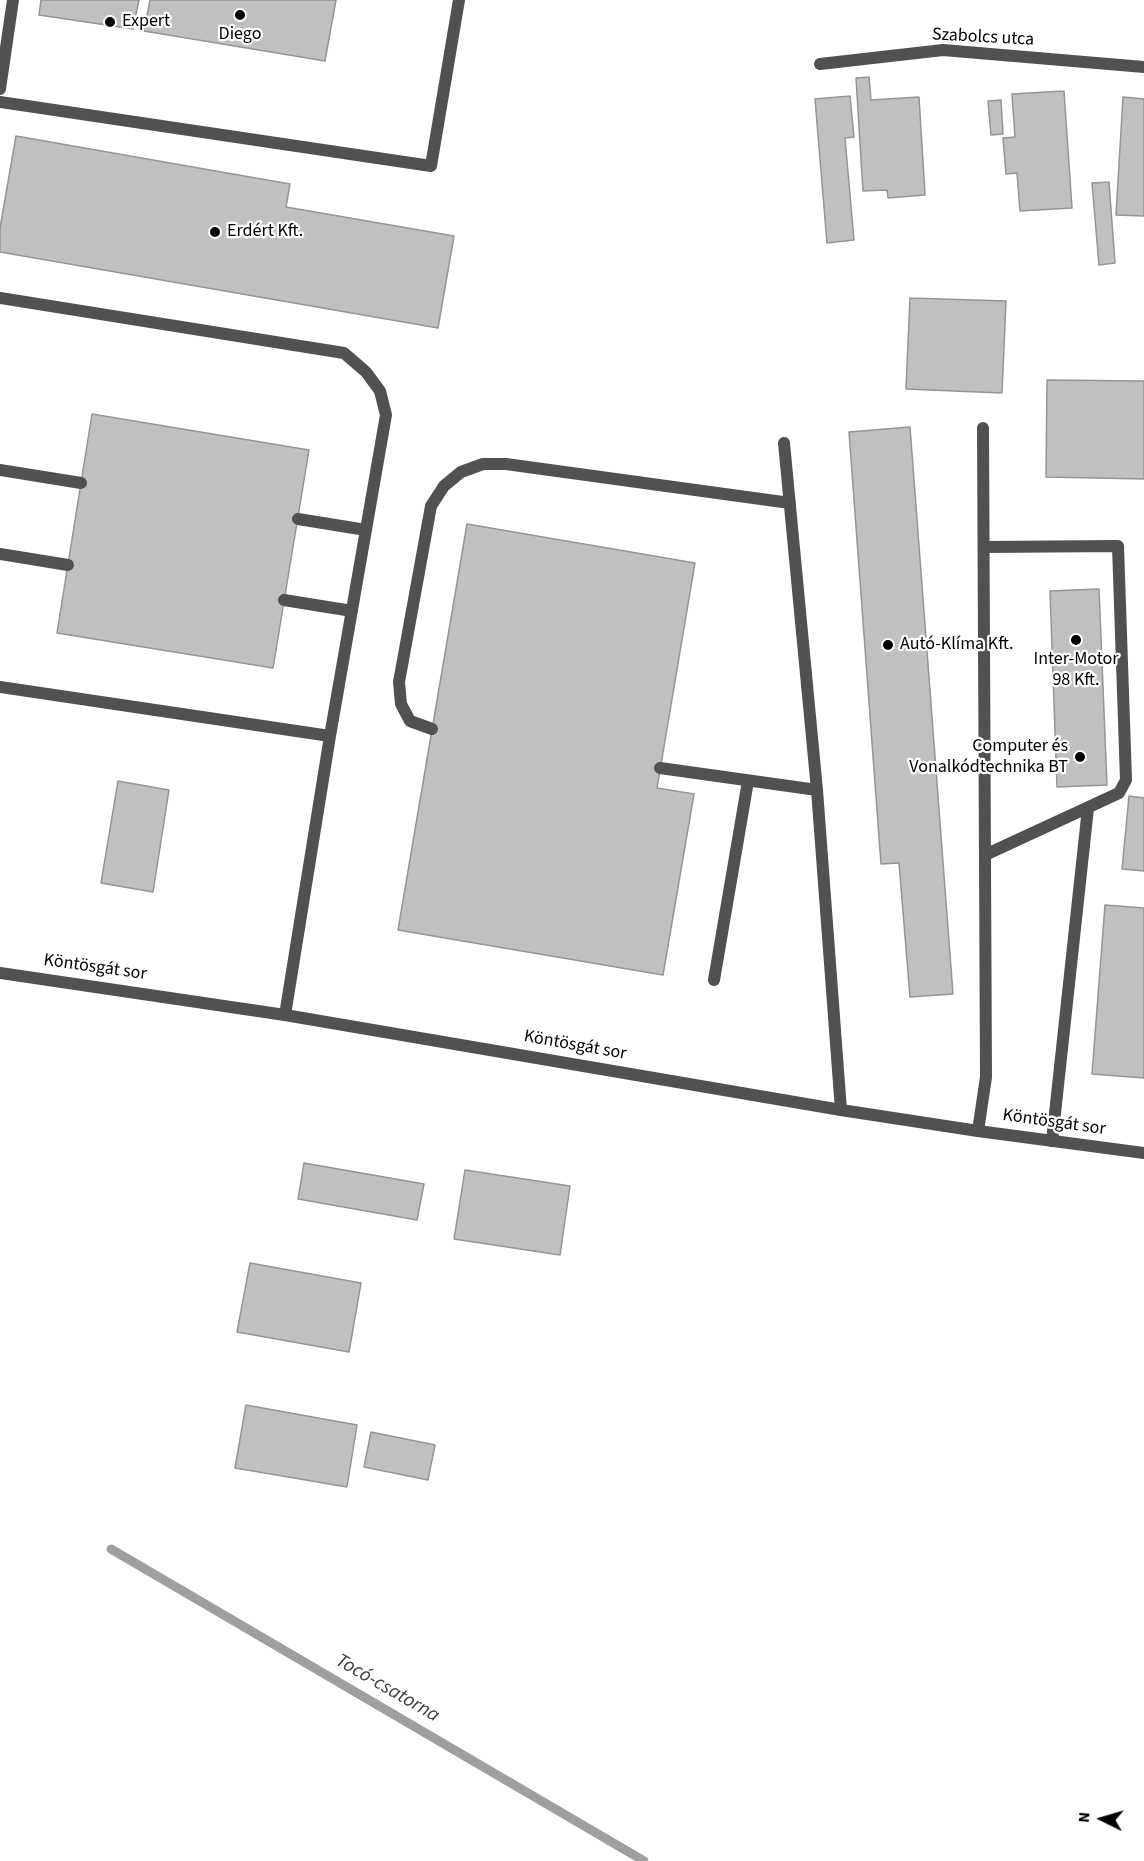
<!DOCTYPE html>
<html>
<head>
<meta charset="utf-8">
<style>
  body { margin:0 }
  #map { position:relative; width:1144px; height:1861px; overflow:hidden; background:#fff; font-family:"Source Sans 3",sans-serif }
  canvas { display:block }
  .north { position:absolute; left:1072px; top:1789px; width:60px; height:60px; -webkit-text-stroke:4px #fff; paint-order:stroke; rotate:275deg; font-size:16px; font-weight:700; line-height:24px; text-align:center; color:#000 }
  .north::after { content:''; display:block; margin:auto; width:21px; height:27px; background:#000; clip-path:polygon(50% 0,100% 100%,50% 72%,0 100%) }
</style>
</head>
<body>
<div id="map">
<canvas width="1144" height="1861"></canvas>
<div class="north">N</div>
</div>
<script>
const ctx = document.querySelector('canvas').getContext('2d');
ctx.lineJoin = 'round';
function shape(rows) {
  const path = new Path2D();
  for (const r of rows) {
    path.moveTo(r[0], r[1]);
    for (let i = 2; i < r.length; i += 2) path.lineTo(r[i], r[i + 1]);
  }
  return path;
}
function trace(path, color, width, dash) {
  ctx.strokeStyle = color;
  ctx.lineWidth = width;
  ctx.lineCap = dash ? 'butt' : 'round';
  ctx.setLineDash(dash || []);
  ctx.stroke(path);
}
function paint(path, color) {
  ctx.fillStyle = color;
  ctx.fill(path, 'evenodd');
}
function drawText(font, color, halo, rows, align = 'center') {
  ctx.font = font + ' "Source Sans 3",sans-serif';
  ctx.lineWidth = 4.5;
  ctx.setLineDash([]);
  ctx.textBaseline = 'middle';
  ctx.strokeStyle = halo;
  ctx.fillStyle = color;
  for (const [text, x, y, turn = 0] of rows) {
    ctx.save();
    ctx.translate(x, y);
    ctx.rotate((+turn || 0) * Math.PI / 180);
    ctx.textAlign = isNaN(turn) ? turn : align;
    if (halo) ctx.strokeText(text, 0, 0);
    ctx.fillText(text, 0, 0);
    ctx.restore();
  }
}
trace(shape([
  [111,1549,644,1861]
]), '#9f9f9f', 9);
const building = shape([
  [41,0,139,0,133,29,39,15,41,0],
  [150,0,336,0,325,61,144,31,150,0],
  [869,77,871,100,919,97,925,195,888,198,887,190,863,191,856,78,869,77],
  [1064,91,1072,208,1020,211,1017,173,1006,174,1003,138,1015,137,1012,94,1064,91],
  [850,96,854,137,845,138,854,240,827,243,815,99,850,96],
  [1123,97,1144,99,1144,216,1116,215,1123,97],
  [1001,100,1003,134,991,135,988,101,1001,100],
  [16,136,290,184,286,207,454,236,438,328,0,252,0,228,16,136],
  [1109,182,1115,263,1099,265,1092,183,1109,182],
  [910,298,1006,301,1002,393,906,389,910,298],
  [1047,380,1144,381,1144,479,1046,477,1047,380],
  [92,414,309,450,273,668,57,633,92,414],
  [910,427,953,994,910,997,899,863,881,864,849,432,910,427],
  [467,524,695,563,657,788,694,794,663,975,398,930,467,524],
  [1099,589,1107,785,1057,787,1050,591,1099,589],
  [118,781,169,790,153,892,101,883,118,781],
  [1129,796,1144,798,1144,871,1122,869,1129,796],
  [1105,905,1144,908,1144,1078,1092,1074,1105,905],
  [304,1163,424,1184,417,1220,298,1199,304,1163],
  [465,1170,570,1186,560,1255,454,1239,465,1170],
  [250,1263,361,1283,349,1352,237,1332,250,1263],
  [246,1405,357,1425,347,1487,235,1468,246,1405],
  [371,1432,435,1445,428,1480,364,1467,371,1432]
]);
paint(building, '#c0c0c0');
trace(building, '#959595', 1.5);
trace(shape([
  [0,89,13,0],
  [0,102,431,166,459,0],
  [0,298,344,353,366,372,380,391,386,415,330,736,285,1015],
  [784,443,817,790,841,1110],
  [0,470,81,483],
  [298,519,366,530],
  [984,547,1118,546,1126,780,1119,793,985,855],
  [0,554,68,565],
  [284,600,352,611],
  [0,687,330,736],
  [432,729,410,721,401,704,399,682,431,506,444,486,461,472,483,464,506,464,790,503],
  [660,768,817,790],
  [714,980,748,781],
  [978,1131,986,1077,983,428],
  [1052,1141,1088,808]
]), '#515151', 12);
trace(shape([
  [820,64,943,50,1144,67],
  [0,973,285,1015,841,1110,978,1131,1144,1153]
]), '#515151', 12);
for (const [x, y, r, color] of [
  [240,15,6,"#000"],
  [110,22,6,"#000"],
  [215,232,6,"#000"],
  [1076,640,6,"#000"],
  [888,645,6,"#000"],
  [1080,757,6,"#000"]
]) {
  const dot = new Path2D();
  dot.arc(x, y, r, 0, 2 * Math.PI);
  ctx.fillStyle = color;
  ctx.fill(dot);
  trace(dot, '#fff', 2);
}
drawText('18px', '#000', '#fff', [
  ["Expert",122,22],
  ["Diego",240,35,"center"],
  ["Erdért Kft.",227,232],
  ["Autó-Klíma Kft.",900,645],
  ["Inter-Motor",1076,660,"center"],
  ["98 Kft.",1076,681,"center"],
  ["Computer és",1068,747,"right"],
  ["Vonalkódtechnika BT",1068,768,"right"]
], 'left');
drawText('18px', '#000', '#fff', [
  ["Szabolcs utca",983,38,3],
  ["Köntösgát sor",95,968,8],
  ["Köntösgát sor",575,1046,10],
  ["Köntösgát sor",1054,1123,8]
]);
drawText('italic 20px', '#404040', '#fff', [
  ["Tocó-csatorna",387,1689,30]
]);
</script>
</body>
</html>
